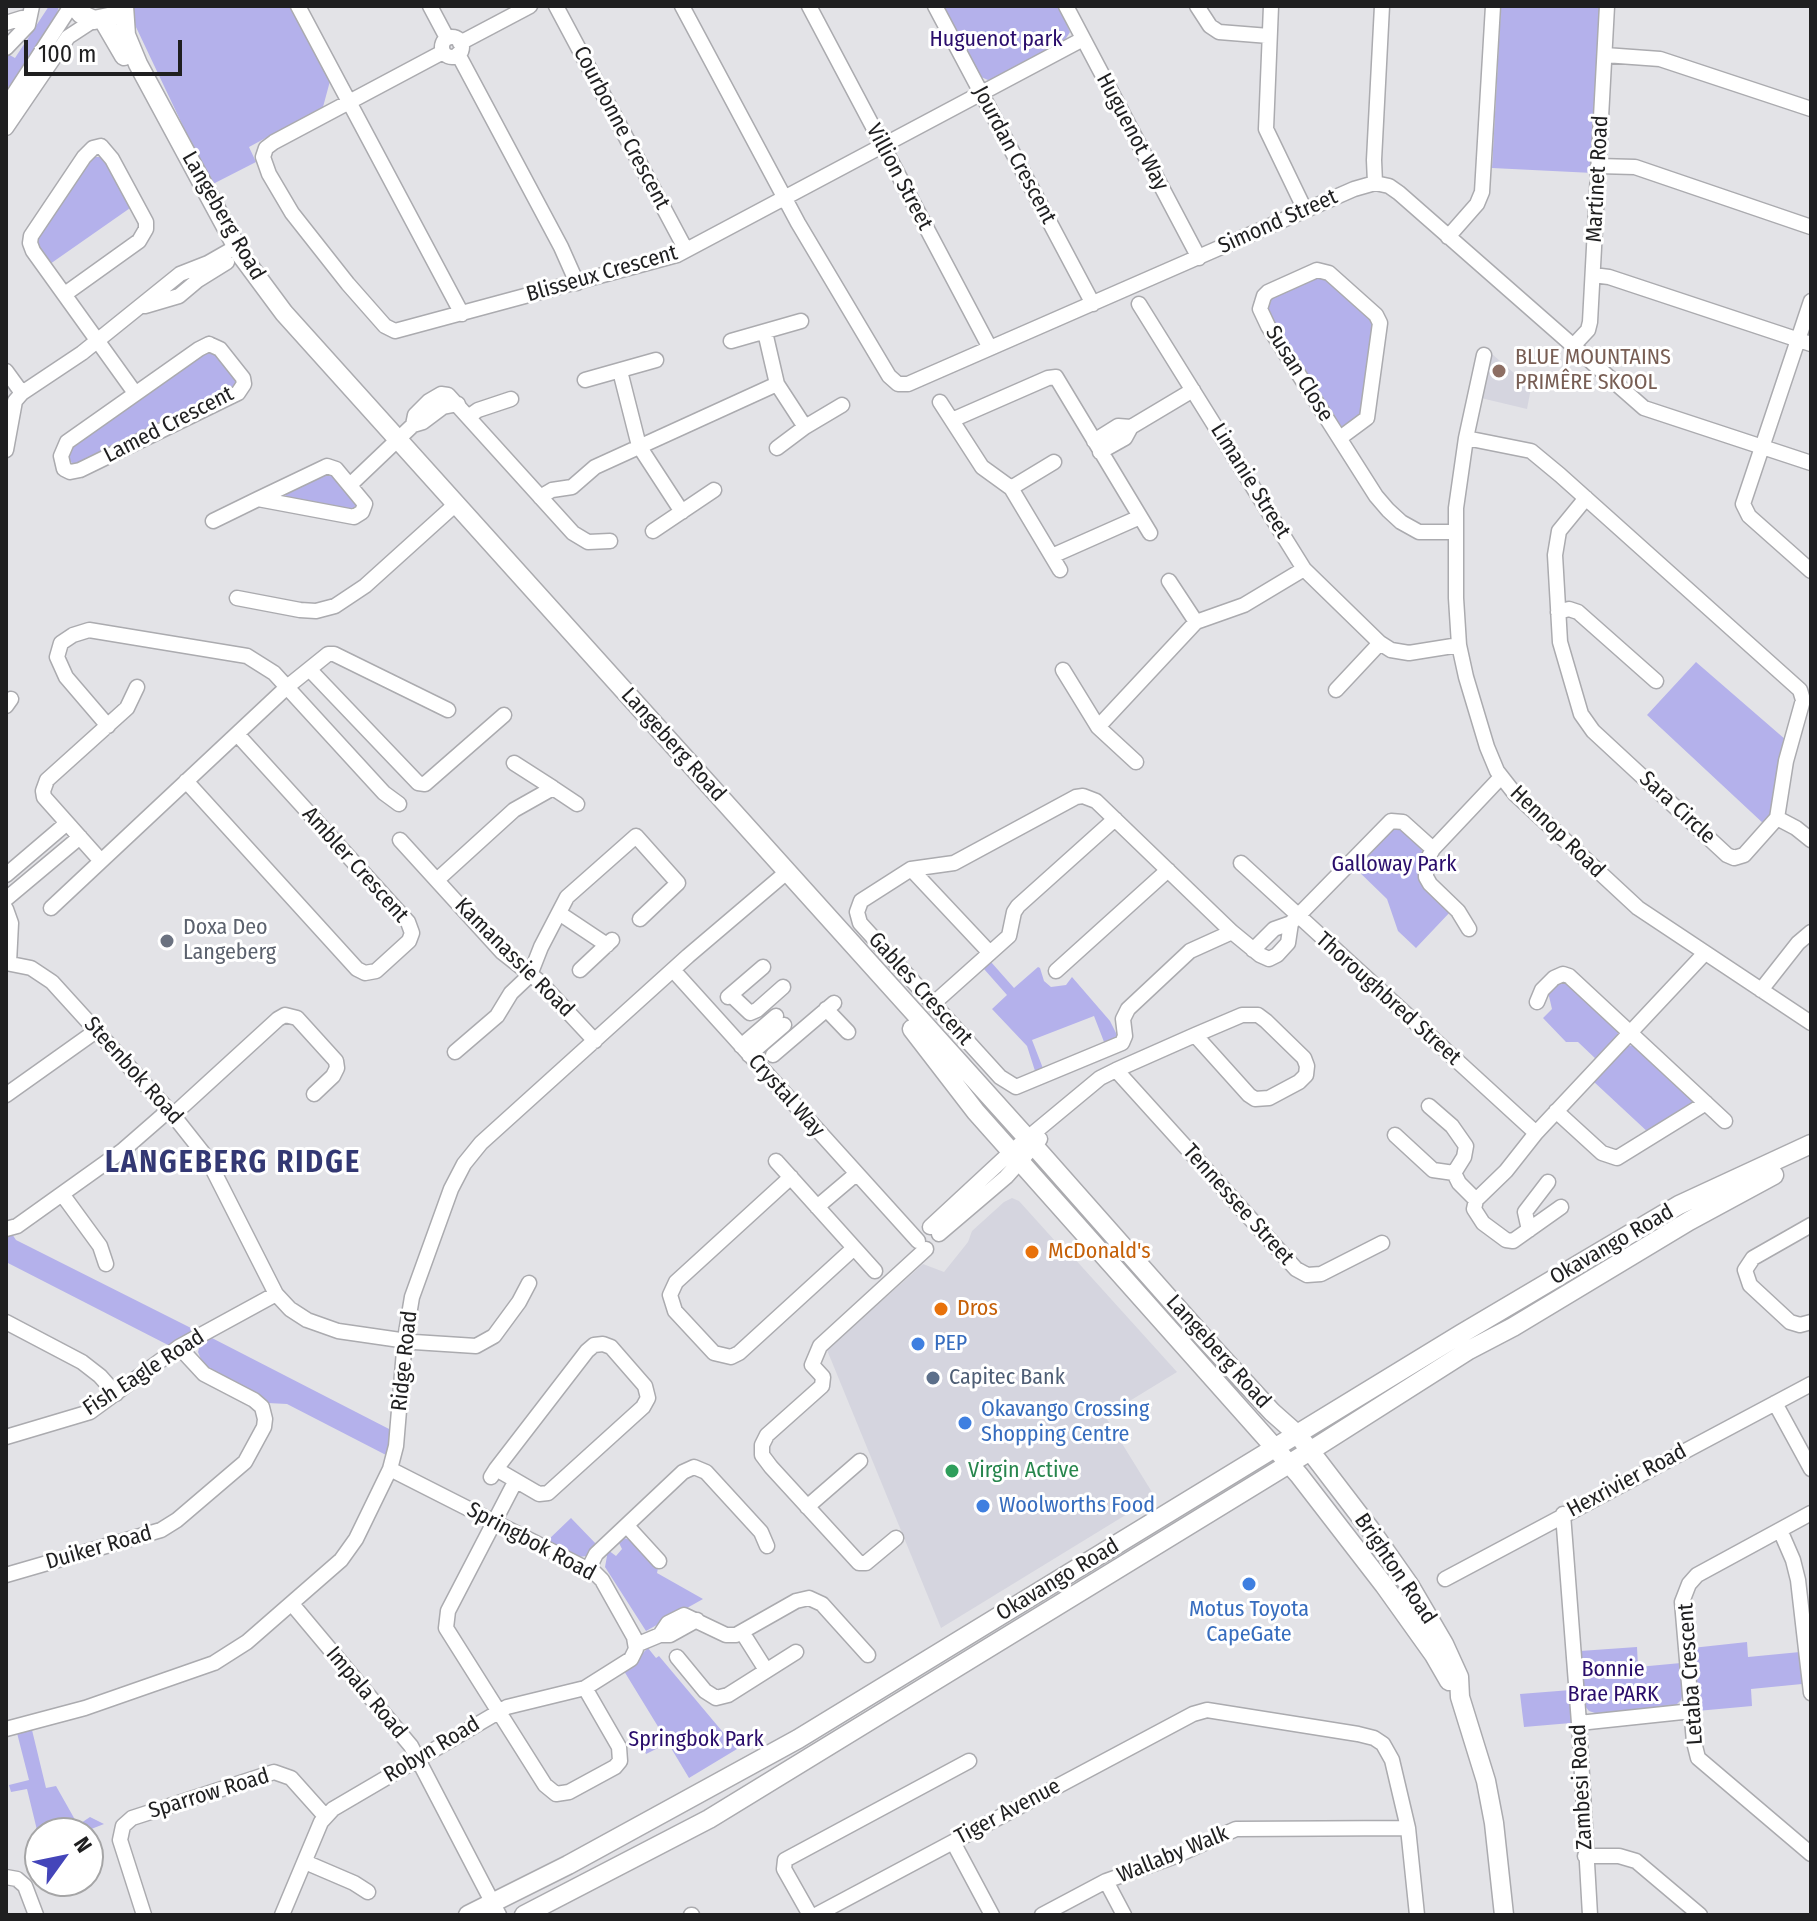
<!DOCTYPE html>
<html>
<head>
<meta charset="utf-8">
<style>
  body { margin:0 }
  #map { position:relative; width:1817px; height:1921px; overflow:hidden; background:#e3e3e7; font-family:"Fira Sans Condensed",sans-serif }
  canvas { display:block }
  .frame { position:absolute; inset:0; border:8px solid #1f1f20; pointer-events:none }
  .north { position:absolute; left:24px; top:1817px; width:80px; height:80px; box-sizing:border-box; background:#fff; border:2px solid #a5a5a6; border-radius:50%; rotate:57deg; font-size:22px; font-weight:700; line-height:32px; text-align:center; color:#1f1f20 }
  .north::after { content:''; display:block; margin:auto; width:28px; height:36px; background:#4445ba; clip-path:polygon(50% 0,100% 100%,50% 72%,0 100%) }
  .scale { position:absolute; left:24px; top:40px; width:158px; height:36px; box-sizing:border-box; border:4px solid #1f1f20; border-top:0; padding-left:10px; font-size:24px; line-height:28px; white-space:nowrap; color:#1f1f20; -webkit-text-stroke:6px #fff; paint-order:stroke }
</style>
</head>
<body>
<div id="map">
<canvas width="1817" height="1921"></canvas>
<div class="frame"></div>
<div class="north">N</div>
<div class="scale">100 m</div>
</div>
<script>
const ctx = document.querySelector('canvas').getContext('2d');
ctx.lineJoin = 'round';
function paint(path, color) {
  ctx.fillStyle = color;
  ctx.fill(path, 'evenodd');
}
function shape(rows) {
  const path = new Path2D();
  for (const r of rows) {
    if (r.length === 3) {
      path.moveTo(r[0] + r[2], r[1]);
      path.arc(r[0], r[1], r[2], 0, 2 * Math.PI);
      continue;
    }
    path.moveTo(r[0], r[1]);
    for (let i = 2; i < r.length; i += 2) path.lineTo(r[i], r[i + 1]);
  }
  return path;
}
function trace(path, color, width, dash) {
  ctx.strokeStyle = color;
  ctx.lineWidth = width;
  ctx.lineCap = dash ? 'butt' : 'round';
  ctx.setLineDash(dash || []);
  ctx.stroke(path);
}
function drawText(font, color, halo, rows, align = 'center') {
  ctx.font = font + ' "Fira Sans Condensed",sans-serif';
  ctx.lineWidth = 6;
  ctx.setLineDash([]);
  ctx.textBaseline = 'middle';
  ctx.strokeStyle = halo;
  ctx.fillStyle = color;
  for (const [text, x, y, turn = 0] of rows) {
    ctx.save();
    ctx.translate(x, y);
    ctx.rotate((+turn || 0) * Math.PI / 180);
    ctx.textAlign = isNaN(turn) ? turn : align;
    if (halo) ctx.strokeText(text, 0, 0);
    ctx.fillText(text, 0, 0);
    ctx.restore();
  }
}
paint(shape([
  [1492,354,1531,388,1527,409,1481,398],
  [1012,1198,1019,1201,1056,1242,1064,1247,1177,1372,1105,1416,1155,1497,941,1628,827,1350,923,1264,944,1272,968,1242,972,1231,1004,1202]
]), '#d5d5df');
paint(shape([
  [49,6,59,6,56,17,12,85,6,88,6,53,15,58],
  [132,6,290,6,330,81,323,107,249,147,256,162,211,185,135,25],
  [941,6,1058,6,1070,32,1063,43,995,79,988,80,979,76],
  [1501,6,1603,6,1593,173,1492,168],
  [93,157,103,157,133,206,50,264,39,249,37,238],
  [1312,276,1324,277,1374,319,1364,411,1345,428,1337,426,1266,314,1268,298],
  [202,351,214,351,236,375,237,383,234,391,77,466,69,461,69,448],
  [329,471,359,502,355,511,285,498,286,491],
  [1696,662,1786,740,1773,810,1765,825,1647,715],
  [1399,827,1422,848,1421,874,1452,910,1416,948,1398,931,1387,899,1353,866,1388,829],
  [991,962,1014,988,1038,967,1040,968,1044,981,1051,987,1066,985,1072,977,1110,1021,1118,1037,1106,1047,1094,1016,1032,1040,1044,1071,1036,1074,1027,1046,992,1009,1007,995,984,969],
  [1562,979,1618,1029,1619,1037,1598,1061,1578,1042,1566,1042,1543,1018,1552,1009,1548,992],
  [1635,1045,1693,1099,1693,1105,1650,1134,1593,1081,1627,1046],
  [12,1234,16,1240,191,1328,191,1334,170,1346,6,1262,6,1235],
  [210,1337,391,1430,386,1455,287,1404,268,1403,257,1394,210,1370,202,1362,198,1352,200,1345],
  [571,1518,598,1546,587,1556,579,1557,547,1541],
  [624,1538,634,1541,658,1568,657,1573,703,1599,646,1631,605,1567,607,1556,605,1554,608,1550,616,1556,622,1549,618,1541],
  [1747,1642,1748,1657,1800,1652,1802,1684,1751,1689,1752,1706,1697,1711,1692,1648],
  [1637,1647,1638,1667,1681,1663,1683,1693,1681,1700,1675,1706,1598,1714,1589,1711,1584,1705,1580,1651],
  [648,1648,656,1658,659,1656,737,1749,689,1778,668,1743,646,1754,644,1749,665,1738,624,1671],
  [1571,1690,1571,1723,1524,1727,1520,1694],
  [32,1730,46,1788,56,1786,78,1825,90,1817,104,1824,81,1833,43,1833,37,1830,27,1789,11,1792,9,1785,29,1780,17,1733]
]), '#b4b1eb');
const minor = shape([
  [298,6,462,314],
  [430,6,447,38],
  [556,6,686,250],
  [682,6,798,223,889,376,898,384,908,384,1354,189,1375,183,1389,186,1399,193,1644,408,1811,463],
  [809,6,990,348],
  [935,6,1093,304],
  [1066,6,1199,258],
  [1197,6,1210,26,1219,32,1269,36],
  [1271,6,1266,129,1305,210],
  [6,23,22,18],
  [452,47,10],
  [460,43,530,6],
  [6,48,28,25,32,6],
  [443,52,274,142,266,148,263,157,269,174,292,213,348,284,385,326,395,331,677,255,1083,39],
  [458,54,561,247,577,283],
  [1605,55,1660,59,1811,109],
  [6,106,71,6],
  [6,128,68,37,94,20],
  [1598,166,1635,167,1811,227],
  [1375,183,1374,160,1382,6],
  [1448,237,1477,204,1482,192,1493,6],
  [1593,275,1609,277,1811,344],
  [65,294,139,241,146,229,146,222,112,159,101,146,93,148,84,157,31,236,30,243,33,251,135,393],
  [1811,301,1743,504,1749,516,1811,571],
  [1139,304,1304,569,1380,643,1391,650,1409,653,1459,645],
  [145,306,179,296,198,280,227,262],
  [765,332,777,384,805,427],
  [731,341,801,321],
  [209,344,220,349,243,378,244,384,238,393,80,470,70,472,64,469,61,456,67,442,199,349,209,344],
  [1573,346,1588,330,1590,322,1607,6],
  [1484,355,1466,438,1456,508,1456,598,1459,645,1466,677,1487,747,1497,771,1515,794,1638,908,1811,1023],
  [6,371,22,393],
  [620,371,639,446,682,512],
  [585,380,656,360],
  [940,402,982,467,1011,488,1060,570],
  [468,417,478,410,511,399],
  [952,420,1048,378,1056,377,1150,533],
  [413,425,415,415,429,401,441,394,448,395,573,533,588,542,610,541],
  [1340,438,1367,418,1380,323,1376,315,1329,273,1317,270,1268,292,1264,296,1260,309,1268,326,1376,496,1388,510,1401,522,1419,532,1454,532],
  [1466,438,1531,451,1560,475,1800,690,1803,700,1786,761,1777,818,1744,855,1734,858,1727,855,1593,731,1581,714,1560,642,1555,555,1559,531,1586,498],
  [1094,441,1118,426,1131,427,1193,390],
  [777,448,805,427,842,405],
  [6,450,15,401,22,393,82,353,180,274,208,263,236,247],
  [1100,452,1125,438,1131,427],
  [351,484,413,425,423,422,443,407,458,404],
  [1011,488,1054,462],
  [540,497,552,490,572,487,595,467,777,384],
  [213,521,258,499,325,467,327,466,336,469,365,504,362,512,354,517,258,499],
  [653,531,714,490],
  [1052,556,1140,517],
  [1169,581,1196,622],
  [237,598,300,610,316,611,335,606,365,586,457,503],
  [1558,612,1569,609,1578,612,1656,681],
  [310,670,418,783,425,784,504,715],
  [1063,670,1098,727,1136,762],
  [1336,690,1380,643],
  [6,706,11,699],
  [108,726,66,677,57,657,61,643,73,635,89,630,247,656,274,673,384,793,399,804],
  [1098,727,1196,622,1244,605,1304,569],
  [514,763,553,788],
  [186,781,357,969,365,973,376,971,409,941,412,933,408,922,237,734],
  [1777,818,1796,828,1811,840],
  [400,840,502,952,540,982,595,1041],
  [101,861,44,797,43,791,47,780,127,708,137,687],
  [1241,863,1536,1133],
  [911,869,990,953],
  [6,875,67,823],
  [437,880,514,810,553,788,577,804],
  [6,899,80,837],
  [51,908,287,687,328,654,334,654,448,710],
  [6,909,11,923,9,963],
  [559,913,607,945],
  [1469,929,1458,911,1430,884,1426,877,1426,862,1433,849,1501,777],
  [1232,932,1190,951,1128,1009,1123,1019,1125,1036,1122,1043,1016,1087,1000,1077,860,923,857,912,861,901,911,869,954,863,1076,797,1083,796,1096,801,1232,932,1260,955,1269,959,1277,955,1288,943,1291,923,1391,821,1403,822,1433,849],
  [1253,950,1274,929,1291,923],
  [6,963,31,968,52,982,173,1115,207,1158,276,1294,290,1309,307,1320,338,1331,414,1342,476,1346,494,1336,519,1302,529,1283],
  [580,970,612,940],
  [673,970,918,1241],
  [1056,971,1168,870],
  [1761,990,1798,943,1811,932],
  [731,995,750,1013,757,1010,783,987],
  [728,997,763,967],
  [1537,1002,1542,990,1554,978,1563,974,1569,976,1725,1121],
  [934,1003,1009,936,1014,912,1018,906,1115,819],
  [826,1009,848,1032],
  [741,1046,776,1016],
  [455,1052,497,1016,511,993,530,975,541,947,567,897,636,836,678,883,640,919],
  [749,1055,784,1025],
  [773,1055,834,1003],
  [1116,1070,1296,1269,1307,1275,1321,1274,1382,1243],
  [6,1095,96,1031],
  [1429,1106,1452,1126,1466,1146,1464,1157,1454,1173],
  [1556,1111,1602,1153,1617,1158,1706,1103],
  [173,1115,278,1019,285,1015,297,1018,336,1061,337,1068,333,1076,314,1094],
  [1395,1135,1433,1170,1454,1173,1459,1183,1476,1200,1506,1171,1536,1133,1704,954],
  [776,1161,875,1271],
  [791,1177,676,1282,670,1295,675,1311,714,1353,731,1357,739,1353,854,1248],
  [62,1194,100,1246,106,1264],
  [1476,1200,1474,1209,1483,1223,1506,1240,1513,1241,1561,1207],
  [817,1207,856,1174],
  [1811,1225,1753,1258,1745,1270,1750,1285,1790,1322,1800,1325,1811,1322],
  [930,1227,1012,1151,1100,1078,1116,1070,1195,1035,1242,1015,1258,1015,1266,1021,1304,1058,1307,1066,1306,1075,1299,1082,1269,1098,1255,1099,1249,1095,1195,1035],
  [6,1229,17,1226,122,1151,169,1110],
  [1529,1230,1525,1212,1548,1182],
  [939,1234,1006,1177,1040,1139],
  [6,1322,82,1362,100,1376,116,1394],
  [1775,1403,1811,1469],
  [6,1437,90,1412,179,1347,276,1294],
  [491,1477,496,1469,587,1351,594,1345,603,1344,611,1347,645,1386,648,1398,643,1407,548,1493,539,1494,496,1469],
  [515,1482,448,1611,446,1628,545,1785,556,1794,569,1792,615,1767,620,1761,619,1747,585,1688],
  [807,1507,860,1461],
  [1811,1513,1697,1575,1689,1584,1682,1602,1694,1742,1698,1758,1811,1854],
  [1563,1514,1579,1723,1590,1915],
  [627,1526,659,1561],
  [1780,1530,1793,1560,1798,1580,1811,1693],
  [896,1538,866,1563,859,1563,771,1467,762,1455,762,1445,767,1435,822,1386,823,1377,812,1365,820,1346,926,1249],
  [589,1568,596,1554,683,1472,694,1467,706,1472,761,1532,767,1546],
  [6,1575,161,1530,177,1520,245,1462,264,1427,265,1419,262,1407,254,1400,204,1374,179,1347],
  [1445,1579,1811,1384],
  [292,1604,411,1746,499,1915],
  [742,1632,766,1670],
  [660,1635,668,1623,684,1615,726,1635,736,1635,796,1601,809,1598,822,1604,868,1655],
  [636,1645,660,1635,670,1635,697,1620],
  [677,1657,705,1691,716,1698,728,1695,796,1652],
  [1579,1723,1692,1711],
  [6,1729,85,1708,214,1663,247,1642,341,1560,356,1539,390,1469,396,1446,405,1339,412,1297,451,1189,464,1164,481,1143,688,956,788,871],
  [953,1842,992,1915],
  [1585,1856,1619,1856,1636,1861,1700,1915],
  [305,1862,354,1883,368,1892],
  [6,1877,17,1879,25,1886,36,1915],
  [1106,1881,1124,1915],
  [144,1915,120,1840,123,1826,132,1818,274,1772,291,1778,325,1816],
  [282,1915,321,1822,333,1809,507,1707,585,1688,631,1659,636,1649,634,1637,602,1580,595,1573,390,1469],
  [691,1915,692,1915],
  [810,1915,784,1869,785,1860,969,1761],
  [816,1915,1193,1714,1207,1710,1358,1734,1374,1738,1383,1744,1392,1760,1408,1828,1417,1915],
  [1042,1915,1106,1881,1173,1857,1236,1829,1408,1828]
]);
const major = shape([
  [74,6,81,14,94,20,113,16],
  [124,6,126,35,138,64,241,255,284,313,1028,1139,1204,1338,1272,1412,1298,1435,1370,1529,1410,1586,1444,1644,1459,1677,1460,1697,1486,1781,1494,1823,1504,1915],
  [103,20,124,56],
  [912,1029,976,1112,1299,1475,1384,1585,1434,1655,1449,1681],
  [468,1915,568,1865,798,1739,1461,1334,1679,1205,1811,1144],
  [524,1915,709,1819,1310,1451,1469,1350,1513,1327,1689,1221,1774,1175]
]);
trace(minor, '#ababaf', 17);
trace(major, '#ababaf', 21);
trace(minor, '#fff', 14);
trace(major, '#fff', 18);
for (const [x, y, r, color] of [
  [1499,371,8,"#8d6e63"],
  [167,941,8,"#6b7280"],
  [1032,1252,8,"#e8710a"],
  [941,1309,8,"#e8710a"],
  [918,1344,8,"#3f7fe0"],
  [933,1378,8,"#5c6f8a"],
  [965,1423,8,"#3f7fe0"],
  [952,1471,8,"#2e9e5b"],
  [983,1506,8,"#3f7fe0"],
  [1249,1584,8,"#3f7fe0"]
]) {
  const dot = new Path2D();
  dot.arc(x, y, r, 0, 2 * Math.PI);
  ctx.fillStyle = color;
  ctx.fill(dot);
  trace(dot, '#fff', 3);
}
drawText('22px', '#2a0d6b', '#fff', [
  ["Huguenot park",996,40],
  ["Galloway Park",1394,865],
  ["Bonnie",1613,1670],
  ["Brae PARK",1613,1695],
  ["Springbok Park",696,1740]
]);
drawText('22px', '#1f1f20', '#fff', [
  ["Courbonne Crescent",621,128,62],
  ["Huguenot Way",1132,132,62],
  ["Jourdan Crescent",1014,155,62],
  ["Villion Street",899,177,62],
  ["Martinet Road",1598,179,-87],
  ["Langeberg Road",223,216,60],
  ["Simond Street",1278,222,-24],
  ["Blisseux Crescent",602,274,-16],
  ["Susan Close",1299,374,58],
  ["Lamed Crescent",169,425,-27],
  ["Limanie Street",1250,481,58],
  ["Langeberg Road",673,745,48],
  ["Sara Circle",1677,808,43],
  ["Hennop Road",1557,832,44],
  ["Ambler Crescent",355,865,48],
  ["Kamanassie Road",514,958,45],
  ["Gables Crescent",920,989,48],
  ["Thoroughbred Street",1388,999,42],
  ["Steenbok Road",133,1071,48],
  ["Crystal Way",786,1096,48],
  ["Tennessee Street",1238,1205,48],
  ["Okavango Road",1612,1245,-30],
  ["Langeberg Road",1218,1352,48],
  ["Ridge Road",405,1361,-84],
  ["Fish Eagle Road",144,1373,-33],
  ["Hexrivier Road",1627,1481,-28],
  ["Springbok Road",531,1542,28],
  ["Duiker Road",99,1548,-16],
  ["Brighton Road",1395,1569,56],
  ["Okavango Road",1058,1580,-31],
  ["Letaba Crescent",1691,1674,-94],
  ["Impala Road",366,1693,50],
  ["Robyn Road",432,1750,-31],
  ["Zambesi Road",1582,1787,-93],
  ["Sparrow Road",209,1794,-17],
  ["Tiger Avenue",1008,1812,-28],
  ["Wallaby Walk",1173,1855,-22]
]);
drawText('22px', '#785e54', '#fff', [
  ["BLUE MOUNTAINS",1515,358],
  ["PRIMÊRE SKOOL",1515,383]
], 'left');
drawText('22px', '#5b616d', '#fff', [
  ["Doxa Deo",183,928],
  ["Langeberg",183,953]
], 'left');
drawText('22px', '#c56008', '#fff', [
  ["McDonald's",1048,1252],
  ["Dros",957,1309]
], 'left');
drawText('22px', '#366cbe', '#fff', [
  ["PEP",934,1344],
  ["Okavango Crossing",981,1410],
  ["Shopping Centre",981,1435],
  ["Woolworths Food",999,1506],
  ["Motus Toyota",1249,1610,"center"],
  ["CapeGate",1249,1635,"center"]
], 'left');
drawText('22px', '#4e5e75', '#fff', [
  ["Capitec Bank",949,1378]
], 'left');
drawText('22px', '#27864d', '#fff', [
  ["Virgin Active",968,1471]
], 'left');
ctx.letterSpacing = '2px';
drawText('bold 30px', '#333873', '#fff', [
  ["LANGEBERG RIDGE",233,1164]
]);
ctx.letterSpacing = '0px';
</script>
</body>
</html>
